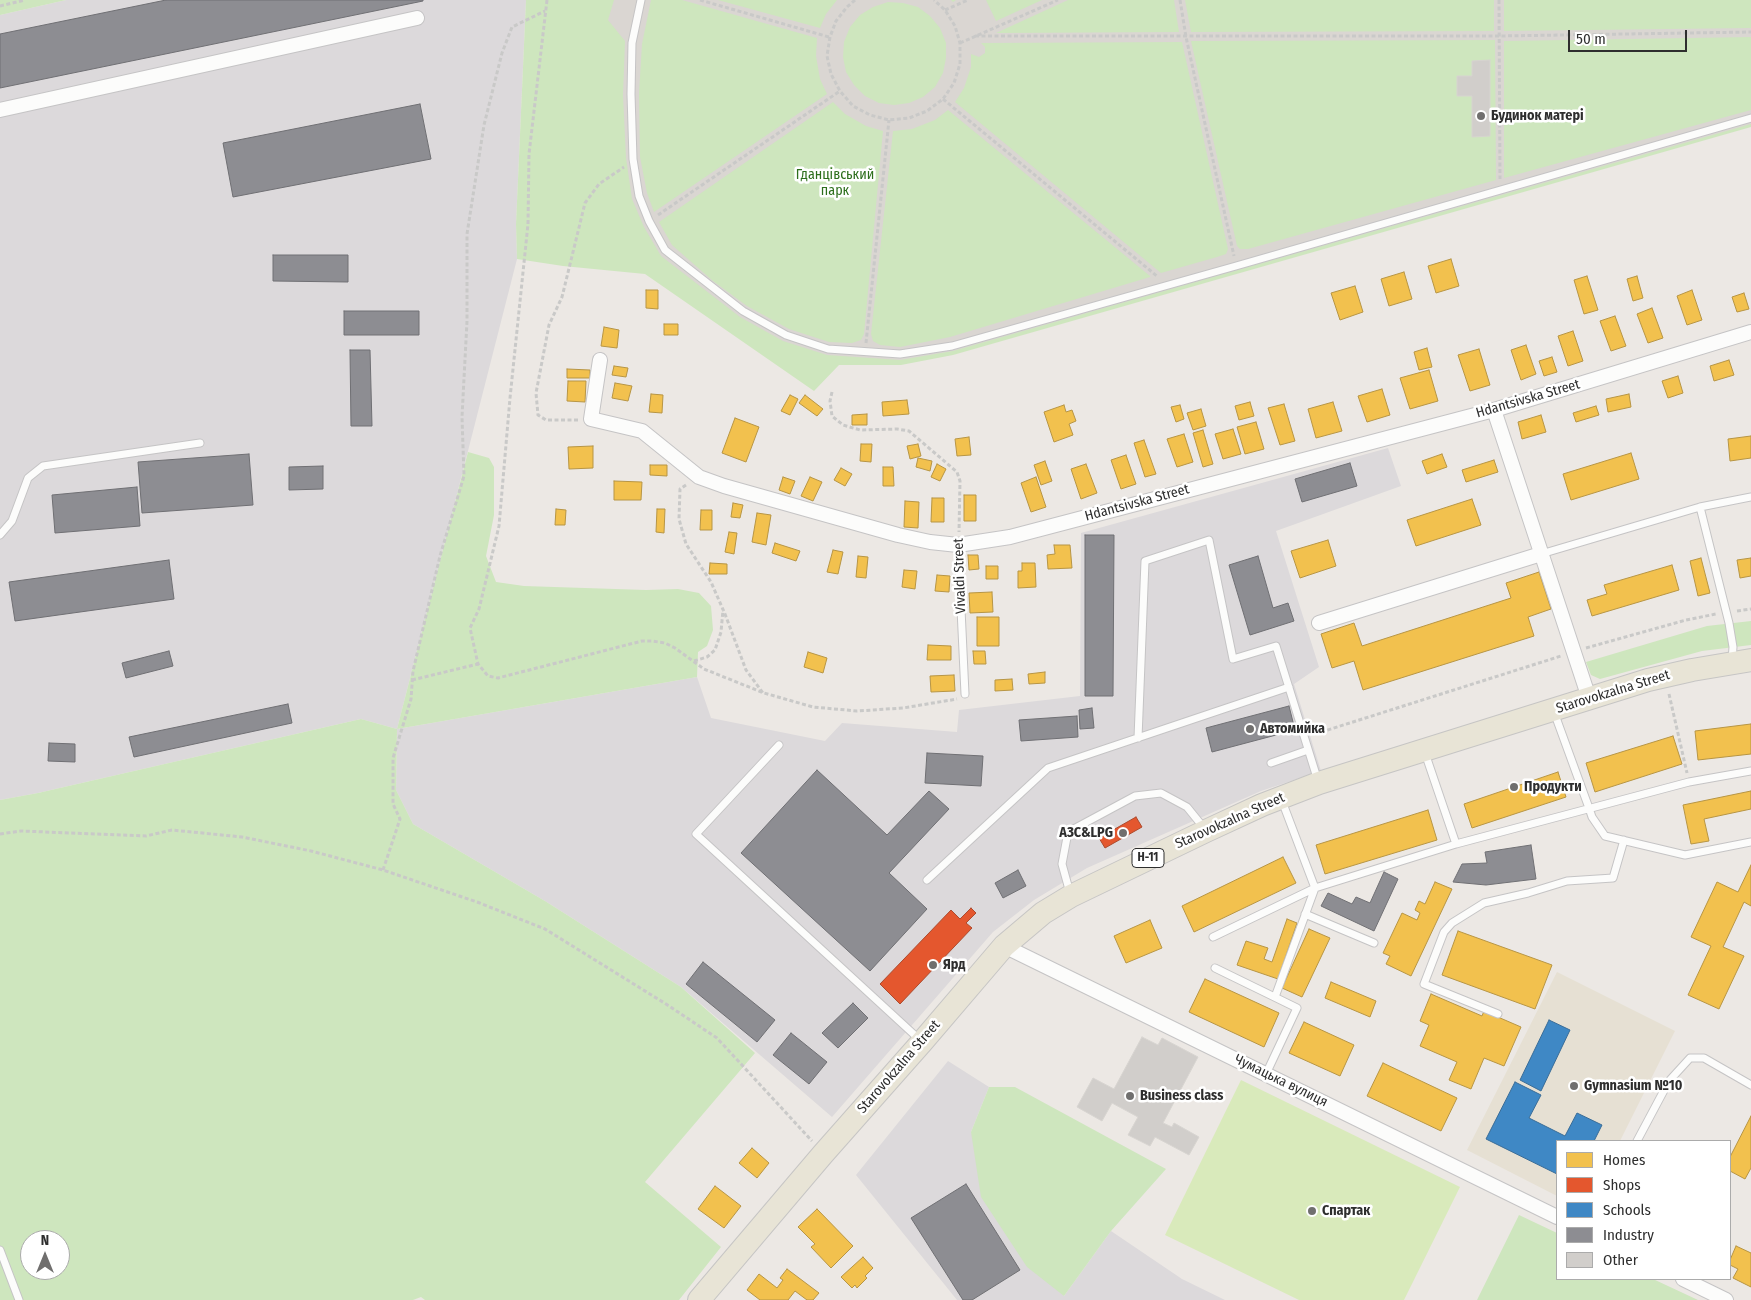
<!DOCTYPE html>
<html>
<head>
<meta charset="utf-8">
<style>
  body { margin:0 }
  #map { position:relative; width:1751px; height:1300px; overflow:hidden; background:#ece8e4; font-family:"Fira Sans Condensed",sans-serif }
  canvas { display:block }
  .legend { position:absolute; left:1556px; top:1140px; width:175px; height:140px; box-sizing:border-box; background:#fff; border:1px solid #ababab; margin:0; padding:6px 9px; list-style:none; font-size:15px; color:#2e2e2e }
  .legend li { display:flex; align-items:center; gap:10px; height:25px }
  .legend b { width:25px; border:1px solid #ababab }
  .north { position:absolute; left:20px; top:1230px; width:50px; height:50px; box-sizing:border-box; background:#fff; border:1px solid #ababab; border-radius:50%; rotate:0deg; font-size:14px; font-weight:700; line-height:20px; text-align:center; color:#2e2e2e }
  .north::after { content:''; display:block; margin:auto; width:18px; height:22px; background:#706f6e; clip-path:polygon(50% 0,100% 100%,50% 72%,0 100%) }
  .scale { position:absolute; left:1568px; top:30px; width:119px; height:22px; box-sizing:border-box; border:2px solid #2e2e2e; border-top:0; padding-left:6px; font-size:15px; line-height:18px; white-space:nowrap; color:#2e2e2e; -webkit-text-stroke:4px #fff; paint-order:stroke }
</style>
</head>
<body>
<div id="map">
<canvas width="1751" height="1300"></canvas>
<ul class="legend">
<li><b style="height:14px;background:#f2c14e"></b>Homes</li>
<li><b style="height:14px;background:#e4572e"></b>Shops</li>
<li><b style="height:14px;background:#3f88c5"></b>Schools</li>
<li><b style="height:14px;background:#8d8d92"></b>Industry</li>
<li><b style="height:14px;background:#d1cecb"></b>Other</li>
</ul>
<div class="north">N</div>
<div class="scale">50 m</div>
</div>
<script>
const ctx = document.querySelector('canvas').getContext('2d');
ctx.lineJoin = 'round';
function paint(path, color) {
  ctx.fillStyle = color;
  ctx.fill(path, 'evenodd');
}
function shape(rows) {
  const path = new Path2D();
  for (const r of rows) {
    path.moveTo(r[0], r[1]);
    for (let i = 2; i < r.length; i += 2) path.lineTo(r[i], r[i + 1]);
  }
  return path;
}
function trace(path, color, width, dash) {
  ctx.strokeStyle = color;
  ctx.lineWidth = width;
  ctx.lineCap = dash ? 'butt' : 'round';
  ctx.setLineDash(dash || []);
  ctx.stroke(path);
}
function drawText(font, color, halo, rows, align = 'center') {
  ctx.font = font + ' "Fira Sans Condensed",sans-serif';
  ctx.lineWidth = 5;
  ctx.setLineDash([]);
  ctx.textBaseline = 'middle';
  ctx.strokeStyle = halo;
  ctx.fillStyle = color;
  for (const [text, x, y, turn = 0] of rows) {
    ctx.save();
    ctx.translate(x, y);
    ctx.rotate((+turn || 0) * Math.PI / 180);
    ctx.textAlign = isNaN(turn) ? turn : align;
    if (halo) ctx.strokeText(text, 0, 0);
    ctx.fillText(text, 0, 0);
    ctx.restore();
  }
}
paint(shape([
  [66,0,526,0,516,224,517,259,397,729,697,677,711,718,825,741,842,723,957,732,959,710,1080,696,1081,533,1388,448,1401,486,1276,531,1319,667,1294,684,1321,771,1261,791,1087,868,1034,900,993,932,832,1117,681,987,545,901,413,824,396,790,397,729,361,719,38,793,0,800,0,15],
  [948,1061,989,1087,971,1132,1064,1296,1111,1231,1182,1279,1225,1300,957,1300,856,1175]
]), '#dcd9db');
paint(shape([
  [1557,972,1675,1031,1620,1141,1557,1141,1557,1196,1467,1150]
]), '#e6e0d3');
paint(shape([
  [0,0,66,0,0,15],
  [526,0,1751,0,1751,127,953,355,901,365,839,365,814,391,645,274,563,266,517,259,516,224],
  [468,452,489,458,494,467,494,515,486,556,496,582,524,586,646,590,678,589,699,593,711,606,713,630,707,646,698,652,697,677,397,729,396,790,413,824,545,901,681,987,755,1053,645,1182,721,1247,679,1300,425,1300,421,1297,413,1300,0,1300,0,800,38,793,361,719,397,729],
  [30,1240,60,1240,60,1270,30,1270],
  [1751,621,1751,645,1702,651,1600,679,1591,675,1586,662,1707,626],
  [989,1087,1015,1087,1166,1169,1111,1231,1064,1296,1027,1267,981,1197,971,1132],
  [1519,1215,1557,1233,1557,1279,1653,1279,1698,1300,1477,1300]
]), '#cee6be');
paint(shape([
  [1241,1080,1460,1187,1404,1300,1299,1300,1165,1235]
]), '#d9eabb');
paint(shape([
  [614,0,651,0,642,44,639,93,640,157,647,193,654,212,827,94,820,79,816,56,817,38,682,0,718,0,820,28,826,14,837,0,951,0,953,2,956,0,986,0,996,21,1042,0,1068,0,996,33,1179,32,1174,0,1185,0,1191,32,1494,31,1494,0,1504,0,1504,31,1751,28,1751,37,1504,41,1504,178,1751,110,1751,124,953,351,900,360,827,355,783,341,740,317,661,256,644,227,632,199,626,158,623,95,625,41,608,20],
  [888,2,903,3,918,7,930,16,940,28,946,43,946,58,943,73,935,87,923,97,909,103,894,105,879,103,865,96,854,85,846,72,843,57,844,42,850,27,860,15,873,7],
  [1495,40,1496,180,1248,249,1240,249,1237,246,1191,41],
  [1182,42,1228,249,1226,254,1217,257,1161,273,955,102,964,88,971,67,971,54,979,57,985,53,985,47,981,43],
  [833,102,845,114,866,126,883,131,864,334,861,340,852,343,829,342,789,329,747,306,713,281,672,245,659,222],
  [948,110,1150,276,1150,277,950,337,900,347,880,345,873,341,871,334,893,131,912,129,935,120]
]), '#dad6d2');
const homes = shape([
  [1451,259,1459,286,1436,293,1428,266,1451,259],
  [1404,272,1412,299,1389,306,1381,279,1404,272],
  [1587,276,1598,310,1584,314,1574,280,1587,276],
  [1637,276,1643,298,1633,301,1627,279,1637,276],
  [1355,286,1363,312,1340,320,1331,293,1355,286],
  [646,290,658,290,658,309,646,308,646,290],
  [1692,290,1702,320,1687,325,1677,296,1692,290],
  [1744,293,1749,309,1737,312,1732,297,1744,293],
  [1652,308,1663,338,1648,343,1637,314,1652,308],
  [1615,316,1626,346,1611,351,1600,321,1615,316],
  [664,324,678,324,678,335,664,335,664,324],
  [604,327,619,330,617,348,601,346,604,327],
  [1573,331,1583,361,1568,366,1558,336,1573,331],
  [1526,345,1536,374,1521,380,1511,350,1526,345],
  [1427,348,1432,367,1419,370,1414,352,1427,348],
  [1479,349,1490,385,1470,391,1458,355,1479,349],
  [1552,357,1557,372,1544,376,1539,361,1552,357],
  [1729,360,1734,375,1714,381,1710,366,1729,360],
  [614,366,628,368,626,377,612,375,614,366],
  [567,369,590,370,590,378,567,378,567,369],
  [1429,370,1438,401,1410,409,1400,378,1429,370],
  [1678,376,1683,393,1668,398,1662,381,1678,376],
  [568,381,586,381,585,402,567,401,568,381],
  [615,383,632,386,628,401,612,398,615,383],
  [1382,389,1390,415,1367,422,1358,396,1382,389],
  [651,394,663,395,662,413,649,412,651,394],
  [1629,394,1631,407,1608,412,1606,399,1629,394],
  [790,395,798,399,790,415,781,411,790,395],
  [805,395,823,409,817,416,799,403,805,395],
  [907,400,909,414,883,416,882,402,907,400],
  [1250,402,1254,416,1239,420,1235,406,1250,402],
  [1333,402,1342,431,1316,438,1308,409,1333,402],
  [1284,404,1295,441,1280,445,1268,408,1284,404],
  [1064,405,1066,412,1072,410,1076,421,1069,424,1073,435,1054,442,1044,412,1064,405],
  [1180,405,1184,419,1176,422,1171,407,1180,405],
  [1596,406,1599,415,1576,422,1573,413,1596,406],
  [1201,409,1206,426,1193,430,1187,413,1201,409],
  [867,414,867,425,852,425,852,415,867,414],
  [1541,415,1546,432,1522,439,1518,422,1541,415],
  [735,418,759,427,746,462,722,453,735,418],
  [1256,422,1264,449,1245,454,1237,427,1256,422],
  [1233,429,1241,454,1223,459,1215,434,1233,429],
  [1203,430,1213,464,1203,467,1193,433,1203,430],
  [1184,434,1193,462,1177,467,1167,439,1184,434],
  [1751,436,1751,458,1730,461,1728,439,1751,436],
  [969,437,971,455,957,456,955,439,969,437],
  [1144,440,1156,474,1145,477,1134,443,1144,440],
  [861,444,872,444,871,462,860,461,861,444],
  [918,444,921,456,910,459,907,446,918,444],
  [593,446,593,468,569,469,568,447,593,446],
  [1631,453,1639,479,1571,500,1563,474,1631,453],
  [1442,454,1447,467,1427,474,1422,461,1442,454],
  [1126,455,1136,484,1121,489,1111,460,1126,455],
  [918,458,932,461,930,471,916,467,918,458],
  [1494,460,1498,472,1466,482,1462,470,1494,460],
  [1045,461,1052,481,1041,485,1034,465,1045,461],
  [937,464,946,469,940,481,931,477,937,464],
  [1086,464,1097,493,1081,499,1071,469,1086,464],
  [650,465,667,465,667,476,650,475,650,465],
  [883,467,893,467,894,486,883,486,883,467],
  [841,468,852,474,845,486,834,480,841,468],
  [783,477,795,481,790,494,779,490,783,477],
  [810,477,822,482,813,501,801,496,810,477],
  [1036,477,1046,507,1031,512,1021,483,1036,477],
  [614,481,642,482,641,500,614,500,614,481],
  [964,495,976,495,976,521,964,521,964,495],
  [932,498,944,498,944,522,931,522,932,498],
  [1472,499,1481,525,1416,546,1407,520,1472,499],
  [905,501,919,502,918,528,904,527,905,501],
  [733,503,743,505,740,518,731,517,733,503],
  [556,509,566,510,565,525,555,525,556,509],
  [657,509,665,509,664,533,656,532,657,509],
  [701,510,712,510,712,530,700,530,701,510],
  [757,513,771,515,766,545,752,542,757,513],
  [729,532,737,533,734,554,725,552,729,532],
  [1328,540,1336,566,1300,578,1291,551,1328,540],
  [775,543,800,551,796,561,772,553,775,543],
  [1054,545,1070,545,1072,568,1048,569,1047,555,1055,554,1054,545],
  [833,550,843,552,838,574,827,572,833,550],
  [968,555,978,555,979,569,969,570,968,555],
  [858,556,868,557,866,578,856,577,858,556],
  [1701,558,1710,593,1698,596,1690,561,1701,558],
  [1751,558,1751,576,1740,578,1737,560,1751,558],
  [710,563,727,564,727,574,709,574,710,563],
  [1022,563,1035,563,1036,587,1018,588,1018,571,1022,571,1022,563],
  [1672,565,1679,590,1592,616,1587,600,1607,594,1604,585,1672,565],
  [986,566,998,566,998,579,986,579,986,566],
  [904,570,917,571,915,589,902,587,904,570],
  [1539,572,1551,609,1528,617,1534,636,1363,690,1354,661,1332,668,1321,634,1354,623,1362,646,1511,598,1506,583,1539,572],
  [937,575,950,576,949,592,935,591,937,575],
  [992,592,993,612,970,613,969,593,992,592],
  [977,617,999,617,999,646,977,646,977,617],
  [928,645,951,646,951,660,927,660,928,645],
  [973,651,985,651,986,664,974,664,973,651],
  [808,652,827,658,823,673,804,667,808,652],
  [1045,672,1045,683,1029,684,1028,674,1045,672],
  [954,675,955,691,931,692,930,676,954,675],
  [1012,679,1013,690,995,691,995,680,1012,679],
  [1751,724,1751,754,1698,760,1695,731,1751,724],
  [1673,736,1682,764,1595,792,1586,763,1673,736],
  [1558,772,1566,797,1472,828,1464,804,1558,772],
  [1751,791,1751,809,1704,819,1709,841,1691,844,1683,805,1751,791],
  [1428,810,1437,840,1325,874,1316,845,1428,810],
  [1283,857,1296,883,1194,932,1182,906,1283,857],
  [1751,865,1751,906,1744,902,1723,947,1744,956,1719,1009,1688,995,1711,946,1691,937,1717,882,1738,892,1751,865],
  [1435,882,1452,889,1411,976,1386,964,1390,956,1383,953,1402,913,1417,920,1420,913,1415,910,1419,901,1425,904,1435,882],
  [1287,919,1297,923,1278,979,1237,965,1246,941,1268,948,1264,959,1272,962,1287,919],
  [1150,920,1162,948,1126,963,1114,936,1150,920],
  [1309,929,1330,938,1302,997,1282,988,1309,929],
  [1458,931,1552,965,1535,1009,1442,975,1458,931],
  [1205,979,1279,1013,1264,1047,1189,1012,1205,979],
  [1331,982,1376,1001,1370,1017,1325,998,1331,982],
  [1431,994,1482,1016,1484,1011,1521,1027,1504,1066,1484,1058,1471,1089,1449,1080,1457,1062,1420,1046,1429,1025,1420,1021,1431,994],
  [1304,1022,1354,1045,1340,1076,1289,1053,1304,1022],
  [1383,1063,1457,1098,1441,1131,1367,1096,1383,1063],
  [1751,1116,1751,1168,1745,1179,1730,1171,1730,1157,1751,1116],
  [752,1148,769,1163,757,1178,739,1163,752,1148],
  [715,1186,741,1206,724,1228,698,1209,715,1186],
  [817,1209,853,1246,831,1268,811,1247,815,1244,798,1227,817,1209],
  [1736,1246,1751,1253,1751,1287,1733,1278,1738,1269,1730,1265,1730,1260,1736,1246],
  [863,1257,873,1268,865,1276,867,1278,857,1288,855,1285,852,1288,841,1277,863,1257],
  [787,1269,819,1293,813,1300,807,1300,795,1291,788,1300,760,1300,747,1290,759,1274,777,1288,783,1280,780,1278,787,1269]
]);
paint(homes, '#f2c14e');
trace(homes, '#b79544', 1);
const shops = shape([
  [1136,817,1142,827,1105,848,1099,838,1136,817],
  [971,908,976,913,966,923,972,928,900,1004,880,984,951,910,960,919,971,908]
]);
paint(shops, '#e4572e');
trace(shops, '#ad4b2e', 1);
const schools = shape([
  [1549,1020,1570,1030,1541,1091,1520,1080,1549,1020],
  [1515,1082,1541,1095,1529,1118,1565,1136,1577,1113,1602,1125,1594,1141,1557,1141,1557,1174,1486,1139,1515,1082]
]);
paint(schools, '#3f88c5');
trace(schools, '#3a6d98', 1);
const industry = shape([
  [166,0,423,0,423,1,0,88,0,34,166,0],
  [420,104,431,159,233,197,223,143,420,104],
  [273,255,348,255,348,282,273,281,273,255],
  [344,311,419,311,419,335,344,335,344,311],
  [350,350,370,350,372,426,351,426,350,350],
  [249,454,253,505,142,513,138,462,249,454],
  [1350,463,1357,486,1302,502,1295,479,1350,463],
  [323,466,323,489,289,490,289,467,323,466],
  [137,487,140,526,55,533,52,495,137,487],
  [1085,535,1114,535,1113,696,1085,696,1085,535],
  [1258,556,1273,608,1288,603,1294,621,1250,635,1229,565,1258,556],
  [169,560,174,599,15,621,9,582,169,560],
  [169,651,173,666,126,678,122,663,169,651],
  [288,704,292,723,134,757,129,737,288,704],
  [1289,706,1295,730,1212,752,1206,728,1289,706],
  [1092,708,1094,728,1080,729,1079,710,1092,708],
  [1077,716,1078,737,1021,741,1019,720,1077,716],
  [49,743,75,744,75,762,48,761,49,743],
  [927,753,983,756,981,786,925,783,927,753],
  [817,770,887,835,929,791,949,809,889,873,927,909,870,971,741,853,817,770],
  [1531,845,1536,879,1486,885,1453,882,1462,864,1487,863,1485,852,1531,845],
  [1018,870,1026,886,1003,898,995,883,1018,870],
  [1384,872,1398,879,1374,931,1321,906,1328,893,1352,904,1356,897,1370,903,1384,872],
  [703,962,775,1020,757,1042,686,984,703,962],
  [853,1003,868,1018,838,1048,822,1033,853,1003],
  [791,1033,827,1062,809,1084,773,1055,791,1033],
  [966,1184,1020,1270,972,1300,963,1300,911,1218,966,1184]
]);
paint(industry, '#8d8d92');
trace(industry, '#707074', 1);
const building = shape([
  [1490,60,1490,136,1472,137,1472,96,1457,96,1457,76,1472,76,1472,61,1490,60],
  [1142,1037,1158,1045,1162,1038,1198,1057,1163,1123,1172,1127,1174,1123,1199,1137,1189,1155,1155,1137,1150,1146,1128,1135,1138,1117,1112,1103,1102,1121,1077,1107,1093,1078,1114,1089,1142,1037]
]);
paint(building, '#d1cecb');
trace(building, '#d7d4d0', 1);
const service = shape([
  [641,0,632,43,631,94,633,159,639,196,649,221,665,250,743,311,786,335,828,349,900,354,952,346,1236,266,1751,118],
  [1700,507,1729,623,1733,647,1732,661],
  [0,535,12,521,28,478,43,466,200,443],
  [958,545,965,694],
  [1541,554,1700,507,1751,497],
  [1554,712,1589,808,1592,817,1605,836,1685,855,1751,842],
  [1138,738,1145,561,1209,540,1233,659,1276,646,1318,781],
  [779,745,696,834,920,1040],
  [1425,753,1456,844],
  [1271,763,1308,750],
  [927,880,1048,768,1289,687],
  [1070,893,1062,864,1068,832,1135,796,1161,793,1187,807,1204,828],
  [1305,914,1374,943],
  [1213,937,1315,888,1456,844,1689,782,1751,771],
  [1215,968,1297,1008,1266,1074],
  [1275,997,1315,888,1282,801],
  [1498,1014,1424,984,1444,932,1452,923,1484,903,1528,893,1567,881,1613,878,1624,840],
  [1637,1141,1669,1081,1690,1058,1704,1058,1751,1085],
  [0,1250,19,1300]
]);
const minor = shape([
  [0,110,417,18],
  [600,360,591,419,642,431,699,477,724,486,898,535,930,542,958,545,1010,537,1494,410,1751,332],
  [1494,410,1589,698],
  [1319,623,1541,554],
  [1004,946,1557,1217],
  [1683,1279,1726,1300]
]);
const primary = shape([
  [699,1300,823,1154,922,1042,1004,946,1043,913,1071,896,1206,831,1262,805,1319,783,1648,680,1692,670,1751,660]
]);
trace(service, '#c5c4c5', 9);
trace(minor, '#c5c4c5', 16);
trace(primary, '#c6c5c4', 24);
trace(shape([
  [547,0,529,154,528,224,510,398,499,526,479,609,470,628,478,664,488,676,498,678,642,641,652,641,665,643,675,648,704,669,764,693,813,707,857,711,903,708,957,699],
  [700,0,829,37],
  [855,0,847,7,836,21,830,37,827,56,831,74,840,91,853,106,870,115,889,120,909,118,927,111,943,99,954,83,960,64,960,43,955,26,945,10,934,0],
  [1180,0,1186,37,1234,256],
  [1499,0,1500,179],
  [0,6,25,0],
  [945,10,968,0],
  [975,36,1499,36,1751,32],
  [960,43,1058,0],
  [943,99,1158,277],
  [658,215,840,91],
  [866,343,889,120],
  [832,392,830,401,832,416,843,425,860,430,897,429,909,431,957,472,960,481,959,532],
  [578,420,546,420,538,415,536,393,549,325,562,297,585,203,599,184,624,167],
  [686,485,680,489,679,519,686,544,711,582,725,614,746,670,763,693],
  [1737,611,1751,609],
  [1586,648,1686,620,1716,614],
  [694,661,707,657,715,650,721,632,723,610],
  [412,680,478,664],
  [1669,694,1687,773],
  [1315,734,1561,656],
  [0,834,21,831,146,836,172,830,242,837,311,851,383,870,477,902,545,929,666,1004,717,1038,812,1141],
  [383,870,400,819,393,804,393,758,411,699,413,671,440,556,464,476,462,417,467,321,467,234,484,125,502,53,512,27,545,11]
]), '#c9c9c8', 3, [4, 2.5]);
trace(service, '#fcfcfb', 7);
trace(minor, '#fcfcfb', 14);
trace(primary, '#e8e4d6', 22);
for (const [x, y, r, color] of [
  [1481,116,5,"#706f6e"],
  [1250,729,5,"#706f6e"],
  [1514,787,5,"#706f6e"],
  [1123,833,5,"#706f6e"],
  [933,965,5,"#706f6e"],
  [1574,1086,5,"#706f6e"],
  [1130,1096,5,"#706f6e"],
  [1312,1211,5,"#706f6e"]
]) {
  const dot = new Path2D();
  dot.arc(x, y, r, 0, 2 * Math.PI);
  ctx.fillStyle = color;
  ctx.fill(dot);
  trace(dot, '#fff', 2);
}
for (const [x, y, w] of [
  [1148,858,32]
]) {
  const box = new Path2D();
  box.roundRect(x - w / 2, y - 9.5, w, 19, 4);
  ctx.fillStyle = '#fff';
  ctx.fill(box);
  trace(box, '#2e2e2e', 1);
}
drawText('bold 12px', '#2e2e2e', null, [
  ["Н-11",1148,858]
]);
drawText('bold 14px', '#2e2e2e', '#fff', [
  ["Будинок матері",1491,116],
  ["Автомийка",1260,729],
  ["Продукти",1524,787],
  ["АЗС&LPG",1113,833,"right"],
  ["Ярд",943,965],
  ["Gymnasium №10",1584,1086],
  ["Business class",1140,1096],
  ["Спартак",1322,1211]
], 'left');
drawText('14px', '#2c6e1b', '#fff', [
  ["Гданцівський",835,175],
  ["парк",835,191]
]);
drawText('14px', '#2e2e2e', '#fff', [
  ["Hdantsivska Street",1528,399,-16],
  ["Hdantsivska Street",1137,503,-15],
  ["Vivaldi Street",960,576,-92],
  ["Starovokzalna Street",1613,692,-17],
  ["Starovokzalna Street",1230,821,-24],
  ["Starovokzalna Street",899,1067,-49],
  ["Чумацька вулиця",1281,1081,26]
]);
</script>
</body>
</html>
